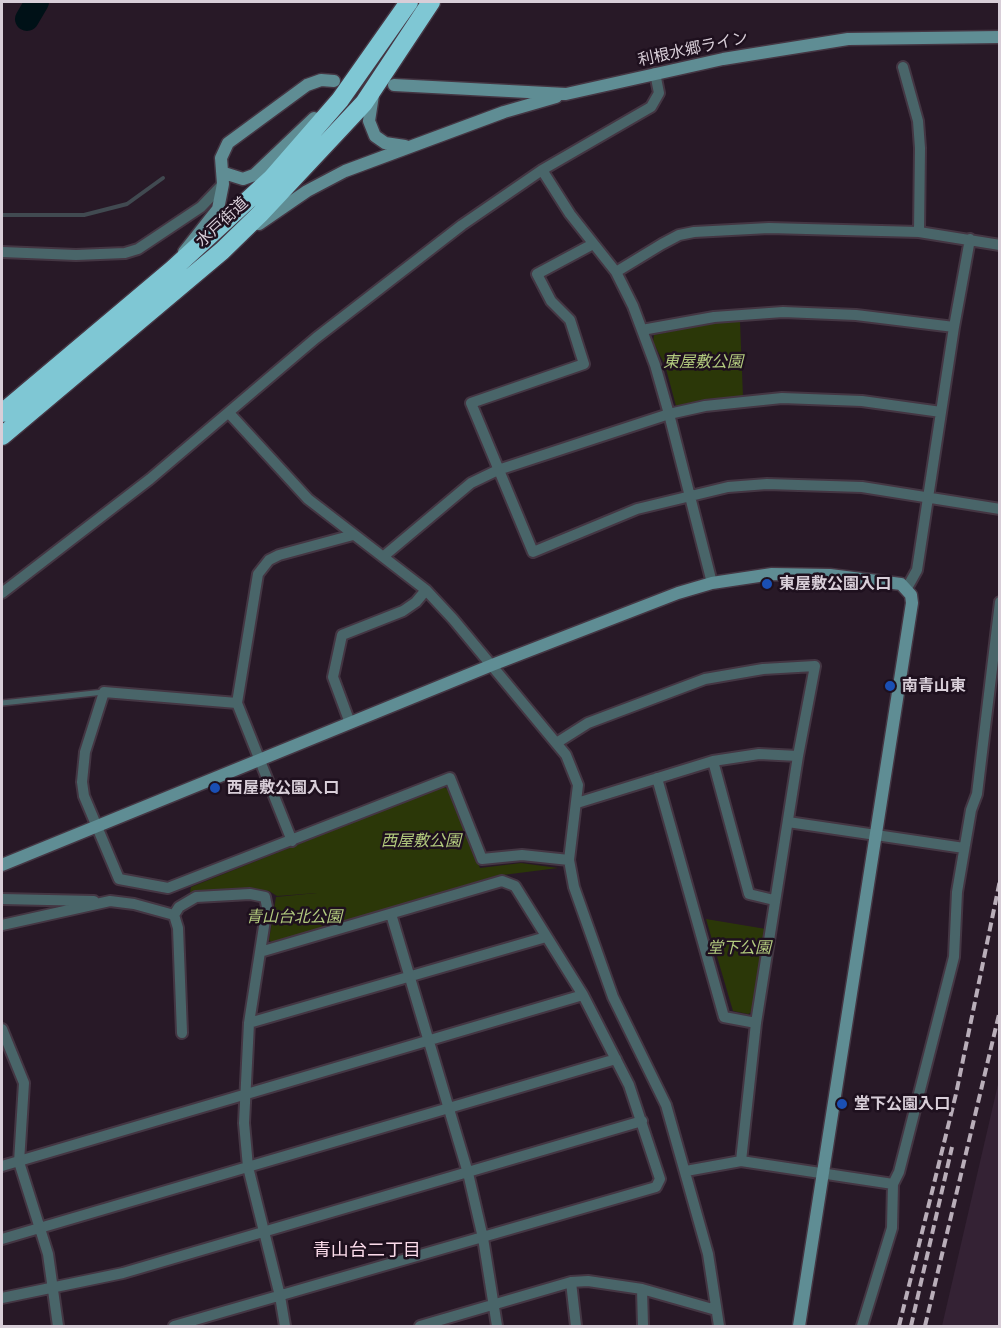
<!DOCTYPE html>
<html>
<head>
<meta charset="utf-8">
<style>
  body { margin:0 }
  #map { position:relative; width:1001px; height:1328px; overflow:hidden; background:#281927; font-family:"Playfair Display",serif }
  canvas { display:block }
  .frame { position:absolute; inset:0; border:3px solid #d8ced8; pointer-events:none }
</style>
</head>
<body>
<div id="map">
<canvas width="1001" height="1328"></canvas>
<div class="frame"></div>
</div>
<script>
const ctx = document.querySelector('canvas').getContext('2d');
ctx.lineJoin = 'round';
function paint(path, color) {
  ctx.fillStyle = color;
  ctx.fill(path, 'evenodd');
}
function shape(rows) {
  const path = new Path2D();
  for (const r of rows) {
    path.moveTo(r[0], r[1]);
    for (let i = 2; i < r.length; i += 2) path.lineTo(r[i], r[i + 1]);
  }
  return path;
}
function trace(path, color, width, dash) {
  ctx.strokeStyle = color;
  ctx.lineWidth = width;
  ctx.lineCap = dash ? 'butt' : 'round';
  ctx.setLineDash(dash || []);
  ctx.stroke(path);
}
function drawText(font, color, halo, rows, align = 'center') {
  ctx.font = font + ' "Playfair Display","Noto Sans JP",serif';
  ctx.lineWidth = 5;
  ctx.setLineDash([]);
  ctx.textBaseline = 'middle';
  ctx.strokeStyle = halo;
  ctx.fillStyle = color;
  for (const [text, x, y, turn = 0] of rows) {
    ctx.save();
    ctx.translate(x, y);
    ctx.rotate((+turn || 0) * Math.PI / 180);
    ctx.textAlign = isNaN(turn) ? turn : align;
    if (halo) ctx.strokeText(text, 0, 0);
    ctx.fillText(text, 0, 0);
    ctx.restore();
  }
}
paint(shape([
  [999,1080,999,1326,942,1326]
]), '#342234');
paint(shape([
  [727,320,740,321,743,397,707,399,676,406,665,365,653,342,654,335],
  [442,787,448,789,480,868,521,863,558,868,495,876,274,944,269,940,276,897,317,893,277,896,269,891,253,889,190,893,191,887],
  [706,919,766,929,752,1012,748,1014,733,1011]
]), '#2b3708');
trace(shape([
  [2,215,84,215,127,204,163,178]
]), '#414a51', 4);
trace(shape([
  [27,19,37,2]
]), '#001117', 24);
const lane = shape([
  [2,703,104,692]
]);
const street = shape([
  [903,67,918,121,920,148,919,232],
  [542,170,570,214,616,272,633,306,655,365,669,414,712,583],
  [593,244,537,274,551,301,570,320,584,364,471,403,533,552,637,509,728,487,767,484,862,487,1000,509],
  [2,252,76,255,125,253,138,249,201,207,223,184],
  [616,272,662,244,679,235,694,232,769,228,919,232,1000,245],
  [642,330,714,317,783,312,856,315,954,327],
  [229,413,308,499,426,590,453,619,566,755,578,785,569,860,574,887,613,997,666,1105,708,1254,719,1326],
  [384,556,471,483,498,470,669,414,705,406,782,398,862,401,941,412],
  [907,588,917,570,954,327,970,239],
  [2,593,150,479,316,338,462,225,542,170,651,107,659,93,655,73],
  [237,703,104,692,85,752,82,782,84,796,119,879,168,888,450,778,482,859,522,855,569,860],
  [350,723,333,677,342,635,403,611,416,602,426,590],
  [558,742,588,723,705,679,763,669,815,666,798,756,756,1023,741,1161],
  [713,761,749,894,774,900],
  [657,778,724,1017,756,1023],
  [577,803,713,761,759,754,798,756],
  [788,822,964,848],
  [292,841,237,703,258,574,269,560,279,555,353,535],
  [2,899,94,901],
  [391,914,468,1173,483,1238,497,1326],
  [174,915,179,907,196,897,250,894,265,897,267,907,249,1023,244,1123,248,1167,280,1296,285,1326],
  [2,925,110,901,134,904,174,915,178,928,182,1033],
  [249,1023,546,937],
  [2,1029,24,1083,19,1162,48,1254,58,1326],
  [2,1166,583,995],
  [686,1171,741,1161,893,1184],
  [2,1239,616,1059],
  [571,1282,576,1326],
  [642,1289,643,1326],
  [2,1298,123,1273,642,1121],
  [174,1326,656,1187,660,1179,629,1085,583,995,515,886,502,881,260,952],
  [420,1326,571,1282,588,1281,642,1289,716,1310],
  [862,1326,892,1228,893,1184,899,1172,954,957,957,892,971,810,977,794,1000,602]
]);
const secondary = shape([
  [394,85,566,94,723,59,848,39,1000,37],
  [373,95,369,121,375,136,385,143,405,146],
  [224,173,243,179,254,175,314,118],
  [259,224,307,191,345,171,504,112,556,97],
  [184,252,218,209,223,184,221,158,228,143,307,85,321,80,334,81],
  [2,865,492,665,678,593,712,583,772,574,830,575,901,584,911,595,912,603,799,1326]
]);
const highway = shape([
  [2,413,173,269,272,178,340,100,409,2],
  [2,436,222,251,260,214,364,103,431,2]
]);
trace(lane, '#443643', 8);
trace(street, '#443643', 14);
trace(secondary, '#443643', 15);
trace(highway, '#443643', 21);
trace(lane, '#496569', 5);
trace(street, '#496569', 10);
trace(secondary, '#5f8d94', 12);
trace(highway, '#7fc7d4', 18);
trace(shape([
  [899,1326,956,1094,1000,880],
  [911,1326,952,1147],
  [925,1326,1000,1010]
]), '#b9aeb9', 4, [9, 4.5]);
for (const [x, y, r, color] of [
  [767,584,6,"#1a4fb4"],
  [890,686,6,"#1a4fb4"],
  [215,788,6,"#1a4fb4"],
  [842,1104,6,"#1a4fb4"]
]) {
  const dot = new Path2D();
  dot.arc(x, y, r, 0, 2 * Math.PI);
  ctx.fillStyle = color;
  ctx.fill(dot);
  trace(dot, '#1e101e', 2);
}
drawText('16px', '#d8ced8', '#1e101e', [
  ["利根水郷ライン",693,49,-12],
  ["水戸街道",222,222,-43]
]);
drawText('italic 16px', '#b2ca7e', '#1e101e', [
  ["東屋敷公園",703,362],
  ["西屋敷公園",421,841],
  ["青山台北公園",294,917],
  ["堂下公園",739,948]
]);
drawText('bold 16px', '#d8ced8', '#1e101e', [
  ["東屋敷公園入口",779,584],
  ["南青山東",902,686],
  ["西屋敷公園入口",227,788],
  ["堂下公園入口",854,1104]
], 'left');
drawText('18px', '#fadae9', '#1e101e', [
  ["青山台二丁目",367,1250]
]);
</script>
</body>
</html>
